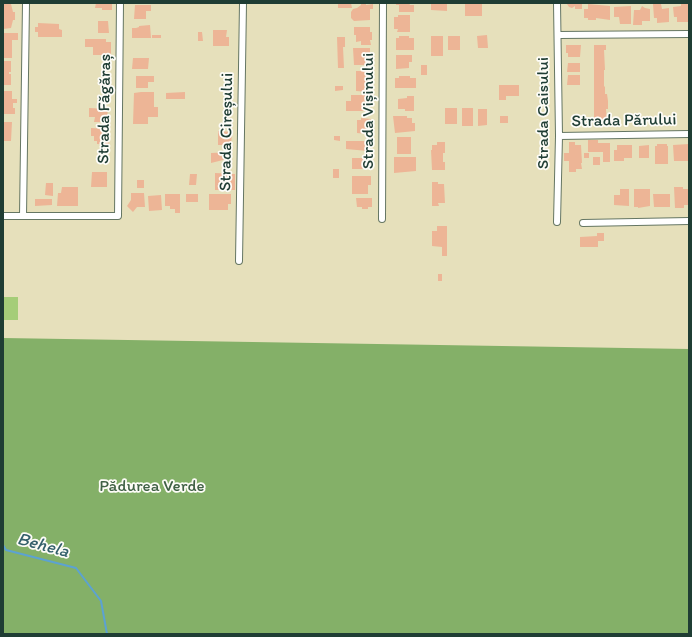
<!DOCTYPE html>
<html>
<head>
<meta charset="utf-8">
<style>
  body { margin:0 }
  #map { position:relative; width:692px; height:637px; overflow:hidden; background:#e6e0bb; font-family:Itim,sans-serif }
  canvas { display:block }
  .frame { position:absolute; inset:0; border:4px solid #1f3d34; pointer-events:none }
</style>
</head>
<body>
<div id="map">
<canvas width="692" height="637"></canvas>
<div class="frame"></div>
</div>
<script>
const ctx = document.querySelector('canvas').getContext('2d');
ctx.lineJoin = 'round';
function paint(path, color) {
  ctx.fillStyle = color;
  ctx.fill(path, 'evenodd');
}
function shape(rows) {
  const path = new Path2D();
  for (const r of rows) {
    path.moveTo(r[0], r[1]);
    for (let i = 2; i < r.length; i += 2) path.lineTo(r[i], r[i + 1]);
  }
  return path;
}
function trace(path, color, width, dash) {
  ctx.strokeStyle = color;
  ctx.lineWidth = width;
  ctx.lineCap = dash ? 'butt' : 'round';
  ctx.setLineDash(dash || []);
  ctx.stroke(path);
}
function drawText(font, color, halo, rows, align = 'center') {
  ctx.font = font + ' Itim,sans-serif';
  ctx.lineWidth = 3.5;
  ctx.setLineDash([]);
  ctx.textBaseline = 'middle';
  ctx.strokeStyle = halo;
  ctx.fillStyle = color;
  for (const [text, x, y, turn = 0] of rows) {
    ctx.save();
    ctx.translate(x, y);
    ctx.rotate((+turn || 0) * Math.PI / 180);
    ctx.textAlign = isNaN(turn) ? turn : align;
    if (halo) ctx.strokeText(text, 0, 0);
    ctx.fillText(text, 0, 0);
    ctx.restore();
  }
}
paint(shape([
  [3,297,18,297,18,320,3,320]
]), '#a5cd78');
paint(shape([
  [3,338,689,349,689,634,3,634]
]), '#84b068');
trace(shape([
  [3,545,6,550,76,568,101,601,107,634]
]), '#5ca2d2', 2);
paint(shape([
  [96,3,112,3,112,10,102,10,102,8,95,8],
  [338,3,351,3,352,8,338,8],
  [361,3,366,3,366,5,373,4,373,9,370,9,370,20,354,21,351,18,351,12,353,9,357,8,361,5],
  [396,3,409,3,410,5,414,5,414,12,399,12,399,5,396,5],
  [431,3,447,3,447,11,431,10],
  [465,3,482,3,482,16,465,16],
  [568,3,582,3,582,9,575,9,575,6,572,8,569,7,567,4],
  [681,3,689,3,689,22,677,22,677,17,674,17,673,7,681,6],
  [3,4,11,4,13,12,15,12,15,20,13,20,11,28,3,29],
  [588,4,610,6,610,20,596,18,596,20,588,20,588,18,584,18,584,9,588,9],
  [653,4,661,4,662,9,669,8,669,22,657,23,657,18,654,18],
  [135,5,151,5,151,11,146,11,146,19,134,19],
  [631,6,631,24,620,24,619,17,614,17,614,7],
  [642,6,645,8,650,9,650,21,642,21,642,25,633,25,634,10,640,10],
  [398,15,410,15,410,32,397,32,398,29,394,29,394,17,398,17],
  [98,21,108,21,109,33,98,33],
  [38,23,59,24,59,29,62,30,62,37,38,37,38,32,35,32,35,27,38,27],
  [150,25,151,38,132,38,132,28,136,28,139,27,139,26],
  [354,27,370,27,370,32,372,32,372,40,370,40,371,45,361,45,361,41,356,42,356,35,354,35],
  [213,30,227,30,226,37,229,37,229,46,213,46],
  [198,32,202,32,203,41,198,41],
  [3,33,18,33,18,40,12,40,12,58,3,58],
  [152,35,161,35,161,38,152,38],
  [487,35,488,48,478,48,477,36],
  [399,36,409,36,409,38,414,38,414,50,396,50,396,38,399,38],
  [431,36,443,36,443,56,431,56],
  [448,36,460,36,460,50,448,50],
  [337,37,345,37,345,47,343,47,344,68,338,68],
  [85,39,106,39,106,42,111,42,111,55,93,55,93,47,85,47],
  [566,45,581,45,580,57,568,57,568,53,566,53],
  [594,45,606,45,606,50,604,50,605,70,604,70,604,86,605,87,605,94,607,94,608,101,608,109,606,109,607,124,594,124],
  [353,48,370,48,370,65,354,65],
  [396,55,412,55,412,62,409,62,409,68,396,69],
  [133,58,149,58,148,69,132,69],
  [3,61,11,61,11,72,9,72,9,74,11,74,11,85,3,85],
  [568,63,580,63,580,72,567,72],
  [421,65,427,65,427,75,421,75],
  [356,71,371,71,371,92,356,91],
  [568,75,580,75,580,85,567,85],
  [136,76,154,76,154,82,148,82,148,88,136,88],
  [399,76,410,76,410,78,416,78,416,88,395,88,395,78,399,78],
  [499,85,519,85,519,96,506,96,506,100,499,100],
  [335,86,343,86,343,90,335,91],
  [3,91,12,91,12,99,17,99,17,103,13,103,13,108,15,108,15,114,3,114],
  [141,92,154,92,154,107,158,107,158,117,148,117,148,124,133,124,134,93],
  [185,92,185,99,166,99,166,93],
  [351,95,369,95,368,111,346,111,346,101,351,101],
  [407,96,414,96,414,111,405,111,405,109,398,109,398,99,407,98],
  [89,108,108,109,107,119,105,119,105,122,94,122,95,117,89,117],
  [445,108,457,108,457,124,445,124],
  [462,108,473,108,473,126,462,126],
  [478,109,487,109,487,125,478,126],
  [393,116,407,116,407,118,412,118,412,123,415,123,415,131,395,133],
  [500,116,508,116,508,123,500,123],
  [361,118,371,119,371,123,373,123,373,129,371,129,371,133,367,133,367,134,357,133,357,120,361,120],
  [3,122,12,122,11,141,3,141],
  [91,128,109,129,109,145,97,144,97,141,94,141,94,136,91,136],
  [218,131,232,132,231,145,218,145],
  [334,136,340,136,340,141,334,140],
  [397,137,411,137,411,154,397,154],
  [588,140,598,140,598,143,610,143,610,162,603,162,603,152,588,152],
  [346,141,369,141,368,151,346,149],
  [437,142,445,142,445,153,443,153,443,162,445,162,445,170,432,170,431,150,432,150,432,145,437,145],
  [569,142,575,142,575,145,581,145,582,163,581,163,582,169,576,169,576,172,569,172,569,161,564,161,564,153,569,153],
  [657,144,667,144,667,146,668,146,668,164,655,164,655,146,657,146],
  [689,144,689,161,674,161,673,145],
  [617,145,632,145,632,158,624,158,624,161,614,161,614,150,617,150],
  [649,145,649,158,639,158,639,146],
  [231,152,231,158,211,163,211,153],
  [584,153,589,153,589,158,584,158],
  [394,157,416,157,416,171,394,173],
  [593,157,600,157,600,165,593,165],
  [352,158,369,158,369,169,352,169],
  [333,169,339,169,339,178,333,178],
  [92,172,107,172,107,187,91,187],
  [215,173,235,174,235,190,215,190],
  [190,174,197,174,196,185,189,185],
  [352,176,371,176,371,185,368,185,368,194,352,194],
  [137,180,144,180,144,188,137,188],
  [432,182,438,182,438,184,444,184,445,203,438,203,439,206,432,206],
  [46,183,53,183,53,196,45,195],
  [62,187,78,187,78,206,57,206,58,193,61,193],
  [674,187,683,187,683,189,688,189,688,205,684,205,684,208,675,208],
  [620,189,629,189,629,206,614,205,614,195,620,195],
  [634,189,650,189,650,206,638,208,638,207,634,207],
  [131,193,144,193,145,207,137,207,133,212,127,206,131,200],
  [165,194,180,194,180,213,175,213,175,209,170,209,170,206,165,206],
  [186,194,198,194,198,202,186,202],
  [209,194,231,194,231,204,228,204,228,210,209,210],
  [653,194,670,194,670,207,654,207],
  [161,195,162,210,149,211,148,196],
  [356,198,372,198,372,207,368,207,368,209,362,209,362,207,357,207],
  [35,199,52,199,52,205,35,206],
  [437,226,447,226,447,256,442,256,442,247,432,246,432,231,437,231],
  [597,233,604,233,604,241,598,241,598,247,580,247,580,237,597,236],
  [438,274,442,274,442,281,438,281]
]), '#edb596');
const street = shape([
  [557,3,559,136,557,222],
  [558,35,689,34],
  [559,136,689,134],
  [3,216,118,216,120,3],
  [23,216,26,3],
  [382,219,383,3],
  [583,223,689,221],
  [239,261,243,3]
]);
trace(street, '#657663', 8);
trace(street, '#fff', 6);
drawText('17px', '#1f3d34', '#fdfcf7', [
  ["Strada Făgăraș",105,109,-89],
  ["Strada Vișinului",369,111,-90],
  ["Strada Caisului",544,113,-90],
  ["Strada Părului",624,121,-1],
  ["Strada Cireșului",227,132,-89]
]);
drawText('17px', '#406145', '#fdfcf7', [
  ["Pădurea Verde",152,487]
]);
drawText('italic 18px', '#34606b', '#fdfcf7', [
  ["Behela",43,546,15]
]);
</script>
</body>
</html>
